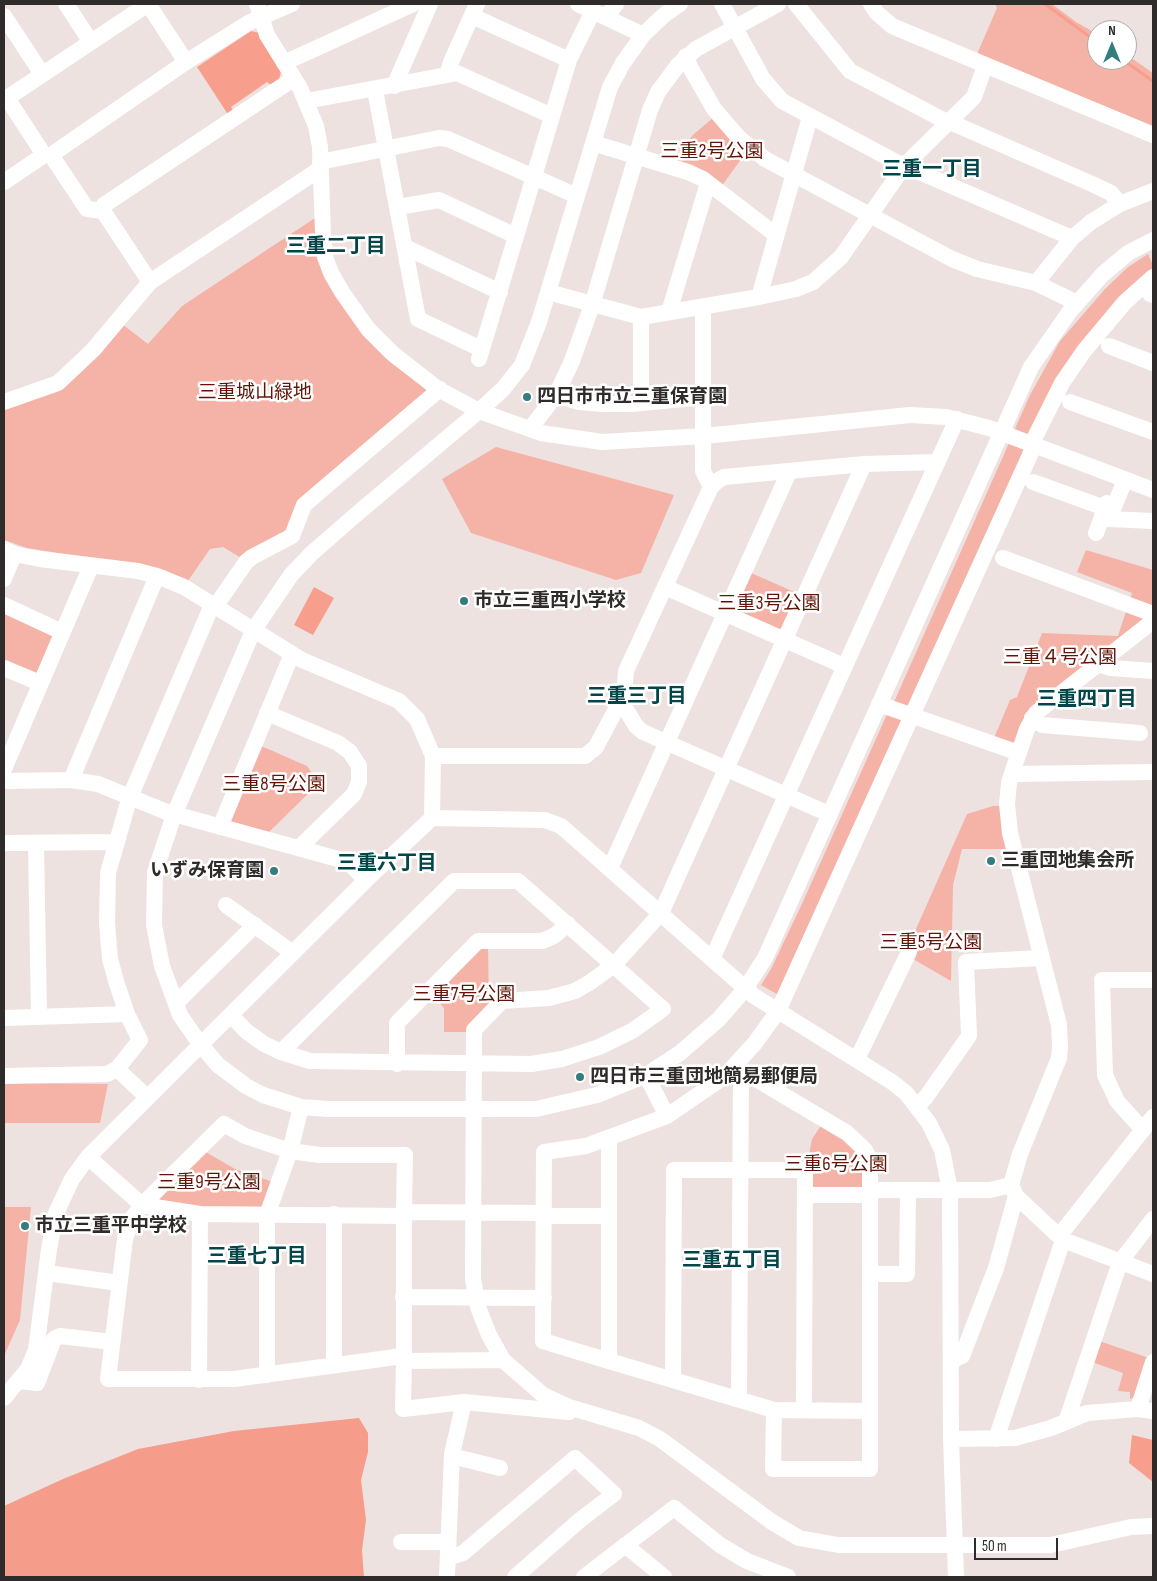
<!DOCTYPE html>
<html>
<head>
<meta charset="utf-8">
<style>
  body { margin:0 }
  #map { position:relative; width:1157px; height:1581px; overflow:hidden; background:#ede2e0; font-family:"Sofia Sans Condensed",sans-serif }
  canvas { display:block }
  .frame { position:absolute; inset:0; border:5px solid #2f2b2a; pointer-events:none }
  .north { position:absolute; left:1087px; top:20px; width:50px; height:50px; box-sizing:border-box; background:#fff; border:1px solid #acaaaa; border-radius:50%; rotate:0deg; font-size:14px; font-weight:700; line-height:20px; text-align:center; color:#2f2b2a }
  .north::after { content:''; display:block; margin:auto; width:18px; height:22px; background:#337c7f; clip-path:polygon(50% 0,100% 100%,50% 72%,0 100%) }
  .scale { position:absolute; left:974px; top:1538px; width:84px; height:22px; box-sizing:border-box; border:2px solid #2f2b2a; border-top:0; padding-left:6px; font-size:15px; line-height:18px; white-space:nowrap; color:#2f2b2a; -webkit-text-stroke:4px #fff; paint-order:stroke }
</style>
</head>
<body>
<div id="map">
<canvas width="1157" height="1581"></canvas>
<div class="frame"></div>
<div class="north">N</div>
<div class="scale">50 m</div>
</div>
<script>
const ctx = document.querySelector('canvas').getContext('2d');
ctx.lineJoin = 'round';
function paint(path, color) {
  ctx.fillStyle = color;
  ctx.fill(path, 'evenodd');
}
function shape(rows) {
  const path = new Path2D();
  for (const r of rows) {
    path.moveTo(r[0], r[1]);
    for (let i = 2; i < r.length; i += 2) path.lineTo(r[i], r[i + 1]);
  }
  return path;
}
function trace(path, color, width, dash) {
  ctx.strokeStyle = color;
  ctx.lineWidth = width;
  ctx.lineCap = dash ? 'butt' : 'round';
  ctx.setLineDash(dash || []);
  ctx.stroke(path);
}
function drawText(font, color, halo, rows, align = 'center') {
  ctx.font = font + ' "Sofia Sans Condensed","Noto Sans JP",sans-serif';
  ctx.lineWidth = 5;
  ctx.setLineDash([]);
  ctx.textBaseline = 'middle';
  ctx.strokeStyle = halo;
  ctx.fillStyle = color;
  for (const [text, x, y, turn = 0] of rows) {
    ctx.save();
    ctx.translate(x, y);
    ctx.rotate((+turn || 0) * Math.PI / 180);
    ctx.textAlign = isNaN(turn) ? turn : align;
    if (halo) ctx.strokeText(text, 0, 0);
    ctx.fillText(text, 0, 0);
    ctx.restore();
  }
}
paint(shape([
  [995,4,1052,4,1076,22,1097,34,1097,60,1127,60,1127,55,1153,73,1153,126,977,54,997,8],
  [714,117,747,151,721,187,677,164,682,148,694,134],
  [315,218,326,277,344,308,366,338,390,362,428,390,315,490,289,533,243,559,223,547,210,549,188,581,164,570,27,548,4,540,4,407,29,399,122,324,148,344,182,306],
  [1148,254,1153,265,1153,271,1032,435,1013,433,1030,395,1060,341,1105,289,1128,267],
  [1009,443,1022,447,1024,451,911,704,905,707,894,702],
  [496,447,674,495,641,573,616,580,471,533,442,479],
  [1086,550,1153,570,1153,615,1091,666,1017,745,994,738,1010,700,1017,697,1042,633,1118,636,1132,593,1077,572],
  [749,572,801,595,779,632,734,612],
  [4,610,55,637,39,674,4,664],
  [888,712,902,721,780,996,761,985,771,969,801,906],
  [259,745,307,766,319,783,267,834,229,824],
  [993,806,1002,806,1008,849,962,849,953,885,951,981,913,959,908,947,967,814],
  [488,944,489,1009,471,1032,444,1032,444,1008,432,994,478,947],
  [4,1083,108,1084,100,1123,4,1123],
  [822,1124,846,1139,865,1159,866,1187,813,1191,809,1186,810,1149,812,1139],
  [204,1151,235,1169,273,1182,265,1206,260,1209,199,1209,160,1202,158,1197],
  [4,1207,31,1207,20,1320,4,1356],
  [1099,1341,1149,1358,1136,1397,1130,1399,1130,1392,1118,1391,1123,1373,1092,1362]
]), '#f4b3a6');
paint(shape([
  [359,1418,368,1433,368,1452,361,1480,366,1520,362,1550,364,1577,4,1577,4,1506,63,1479,138,1449,234,1431]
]), '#f59c8a');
paint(shape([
  [251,31,259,33,281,72,278,83,273,86,267,82,231,107,234,112,229,116,197,67],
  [314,587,334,598,313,635,294,625],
  [1132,1435,1153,1440,1153,1482,1129,1463]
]), '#f79e8d');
trace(shape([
  [1045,4,1097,42],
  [1123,60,1153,81]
]), '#f79e8d', 3);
trace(shape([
  [66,4,91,42],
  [148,4,186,62],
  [257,4,267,35,300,88,316,126,320,147,323,234,325,257,331,273,342,292,368,329,392,353,438,389,479,411,541,433,602,442,704,436,910,415,946,417,989,428,1153,490],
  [578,4,643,35],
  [680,4,664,15,643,35,623,63,610,87,539,322,522,365,503,389,479,411,359,512,312,553,291,575,253,631,174,815,155,872,154,925,162,966,180,1015,200,1044,218,1065,246,1086,263,1095,301,1107,328,1109,536,1109,597,1095,646,1075,680,1053,719,1019,745,989,765,958,1031,367,1070,311,1103,274,1128,253,1153,240],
  [722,4,763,79,782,101,896,162,1072,238],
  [796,4,850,71,949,123],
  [871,4,877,13,892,26,1153,135],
  [4,16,42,74],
  [472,16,569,60],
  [606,17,616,4],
  [686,56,690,67,714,109,739,138,765,159,952,259,977,269,1036,283,1077,303],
  [284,63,413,4],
  [447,75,457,73,552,116],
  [394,86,430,4],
  [375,90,418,319,481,349],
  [7,98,44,155,51,155,87,209,103,211,150,282],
  [4,100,148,4],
  [306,101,447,75,451,62,477,4],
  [950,122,1092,184,1111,193,1120,204],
  [593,143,688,172,703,179,776,235],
  [51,155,186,62,250,22,292,4],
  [320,162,439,138,448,139,577,196],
  [4,182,44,155],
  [398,207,439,200,516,236],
  [103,211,104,205,293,79],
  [405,247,500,292],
  [1036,283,1072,238,1091,222,1120,204,1153,191],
  [548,292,641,317,759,297,796,289,813,282,841,257,905,165,974,97,985,66],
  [1150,294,1153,295],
  [759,297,810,117],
  [703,307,703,471,711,487],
  [669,312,708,183],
  [1109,346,1153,363],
  [479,359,569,60,593,11],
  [556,395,579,402,603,404,632,404,704,397],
  [4,402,58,383,93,350,150,282,320,169],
  [641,402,641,317],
  [1070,402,1153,432],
  [530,429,556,395,572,361,592,305,650,110,658,92,678,65,696,49,778,4],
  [1031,445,1062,383,1084,351,1125,302,1153,277],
  [864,464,661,913,614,965,589,983,575,991,549,998,502,1001,474,1030,473,1279,478,1307,489,1335,503,1360,543,1395,569,1407,639,1428,660,1439,772,1522,799,1538,838,1545,1051,1545,1131,1527,1153,1526],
  [1125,480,1109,519,1153,521],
  [1033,482,1105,508],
  [1096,533,1107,503],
  [4,549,14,554,40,559,138,571,157,576,184,587,302,660,399,701,417,719,433,756,432,818],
  [1003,558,1153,614],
  [4,579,14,554],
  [665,587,844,666],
  [4,605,62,632],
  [215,607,246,562,252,557,292,536,304,505,440,389],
  [1153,621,1036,713,1027,729,1016,761,1009,783,1007,804,1010,833,1059,1025,1060,1047,1059,1058,1020,1154,1011,1185,1016,1196,1063,1240,1153,1274],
  [1098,664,1111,668,1153,671],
  [4,668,40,683],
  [879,704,1019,753],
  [267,713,338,743,350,752,359,766,359,782,354,794,299,848],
  [1032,718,1042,725,1140,733],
  [433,756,585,756,596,747,624,694],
  [4,769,91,566],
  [1012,774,1153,772],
  [71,780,157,576],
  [4,781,71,780,98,784,174,815],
  [130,797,212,605],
  [174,814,338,859,350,864,366,880],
  [829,814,643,732,636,726,625,708,624,694,626,671,711,487,717,481,724,477,864,464,937,462],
  [220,827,292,654],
  [4,843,115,842],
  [36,843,39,1016],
  [610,868,789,472],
  [226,905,293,953],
  [712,959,957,419],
  [176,1003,255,925],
  [231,1015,246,1031,264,1044,281,1052,310,1061,531,1064,562,1059,599,1047,632,1031,663,1009,518,881,454,881,281,1052],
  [4,1018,127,1014],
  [857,1059,909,952],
  [739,1062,741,1070,739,1399],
  [397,1064,397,1023,478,941,542,941,554,936,568,924],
  [117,1069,147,1097],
  [741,1070,847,1133,865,1150,870,1160,870,1469,773,1469,774,1410],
  [646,1075,667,1116],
  [4,1076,107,1074,117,1069,140,1040,127,1014,116,981,110,959,107,923,108,873,130,796],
  [917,1106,926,1097,969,1036,966,962,1041,958],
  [1143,1130,1117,1101,1105,1075,1102,980,1153,980],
  [609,1139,609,1361,774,1410,870,1411],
  [88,1157,142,1205,200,1214,404,1216],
  [870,1190,990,1190,1011,1185],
  [805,1195,870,1195],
  [404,1212,544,1213],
  [544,1216,609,1216],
  [1059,1236,1153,1117],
  [47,1273,119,1283],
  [870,1274,907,1274,908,1190],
  [403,1297,544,1298],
  [403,1356,234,1379,108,1379,125,1239,133,1217,142,1205,224,1124,245,1136,290,1151,320,1155,405,1155,404,1212,404,1361,403,1409,464,1402],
  [404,1361,503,1360],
  [609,1361,543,1341,544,1152,586,1146,667,1116,724,1077,755,1043,778,1011,1034,446],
  [951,1361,962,1356,996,1268,1016,1196],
  [334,1365,334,1214],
  [267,1375,267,1215,290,1151,301,1107],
  [199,1380,200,1214],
  [673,1380,674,1170,805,1170,804,1410],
  [19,1381,37,1383,54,1339,60,1336,112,1342],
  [4,1398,28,1369,36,1350,49,1249,56,1213,72,1179,88,1157,366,880,432,818,545,820,561,826,754,996,892,1082,906,1093,929,1123,942,1150,950,1190,951,1439,956,1577],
  [1138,1409,1153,1362],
  [1066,1422,1120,1262,1153,1219],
  [951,1439,1015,1438,1051,1428,1087,1413,1138,1409,1153,1411],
  [996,1439,1063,1240],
  [452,1456,500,1468],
  [401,1542,448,1542],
  [625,1545,664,1577],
  [448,1558,463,1553,575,1458,614,1494,580,1520,515,1577],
  [447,1577,452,1454,464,1402,569,1412],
  [584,1577,674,1508,720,1545,747,1561,788,1577]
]), '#fff', 16);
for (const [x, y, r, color] of [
  [527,397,5,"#337c7f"],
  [464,601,5,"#337c7f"],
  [991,861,5,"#337c7f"],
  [274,871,5,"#337c7f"],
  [580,1077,5,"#337c7f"],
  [25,1226,5,"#337c7f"]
]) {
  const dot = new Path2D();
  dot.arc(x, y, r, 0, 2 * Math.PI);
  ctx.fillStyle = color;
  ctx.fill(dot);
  trace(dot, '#fff', 2);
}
drawText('19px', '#621408', '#fff', [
  ["三重2号公園",712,152],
  ["三重城山緑地",255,393],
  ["三重3号公園",769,604],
  ["三重４号公園",1060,658],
  ["三重8号公園",274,785],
  ["三重5号公園",931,943],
  ["三重7号公園",464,995],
  ["三重6号公園",836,1165],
  ["三重9号公園",209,1183]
]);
drawText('bold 19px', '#2f2b2a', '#fff', [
  ["四日市市立三重保育園",537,397],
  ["市立三重西小学校",474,601],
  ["三重団地集会所",1001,861],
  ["いずみ保育園",264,871,"right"],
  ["四日市三重団地簡易郵便局",590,1077],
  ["市立三重平中学校",35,1226]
], 'left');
drawText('bold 20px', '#034649', '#fff', [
  ["三重一丁目",932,170],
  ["三重二丁目",336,247],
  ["三重三丁目",637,697],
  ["三重四丁目",1087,700],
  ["三重六丁目",387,864],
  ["三重七丁目",257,1257],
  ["三重五丁目",732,1261]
]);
</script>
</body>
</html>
